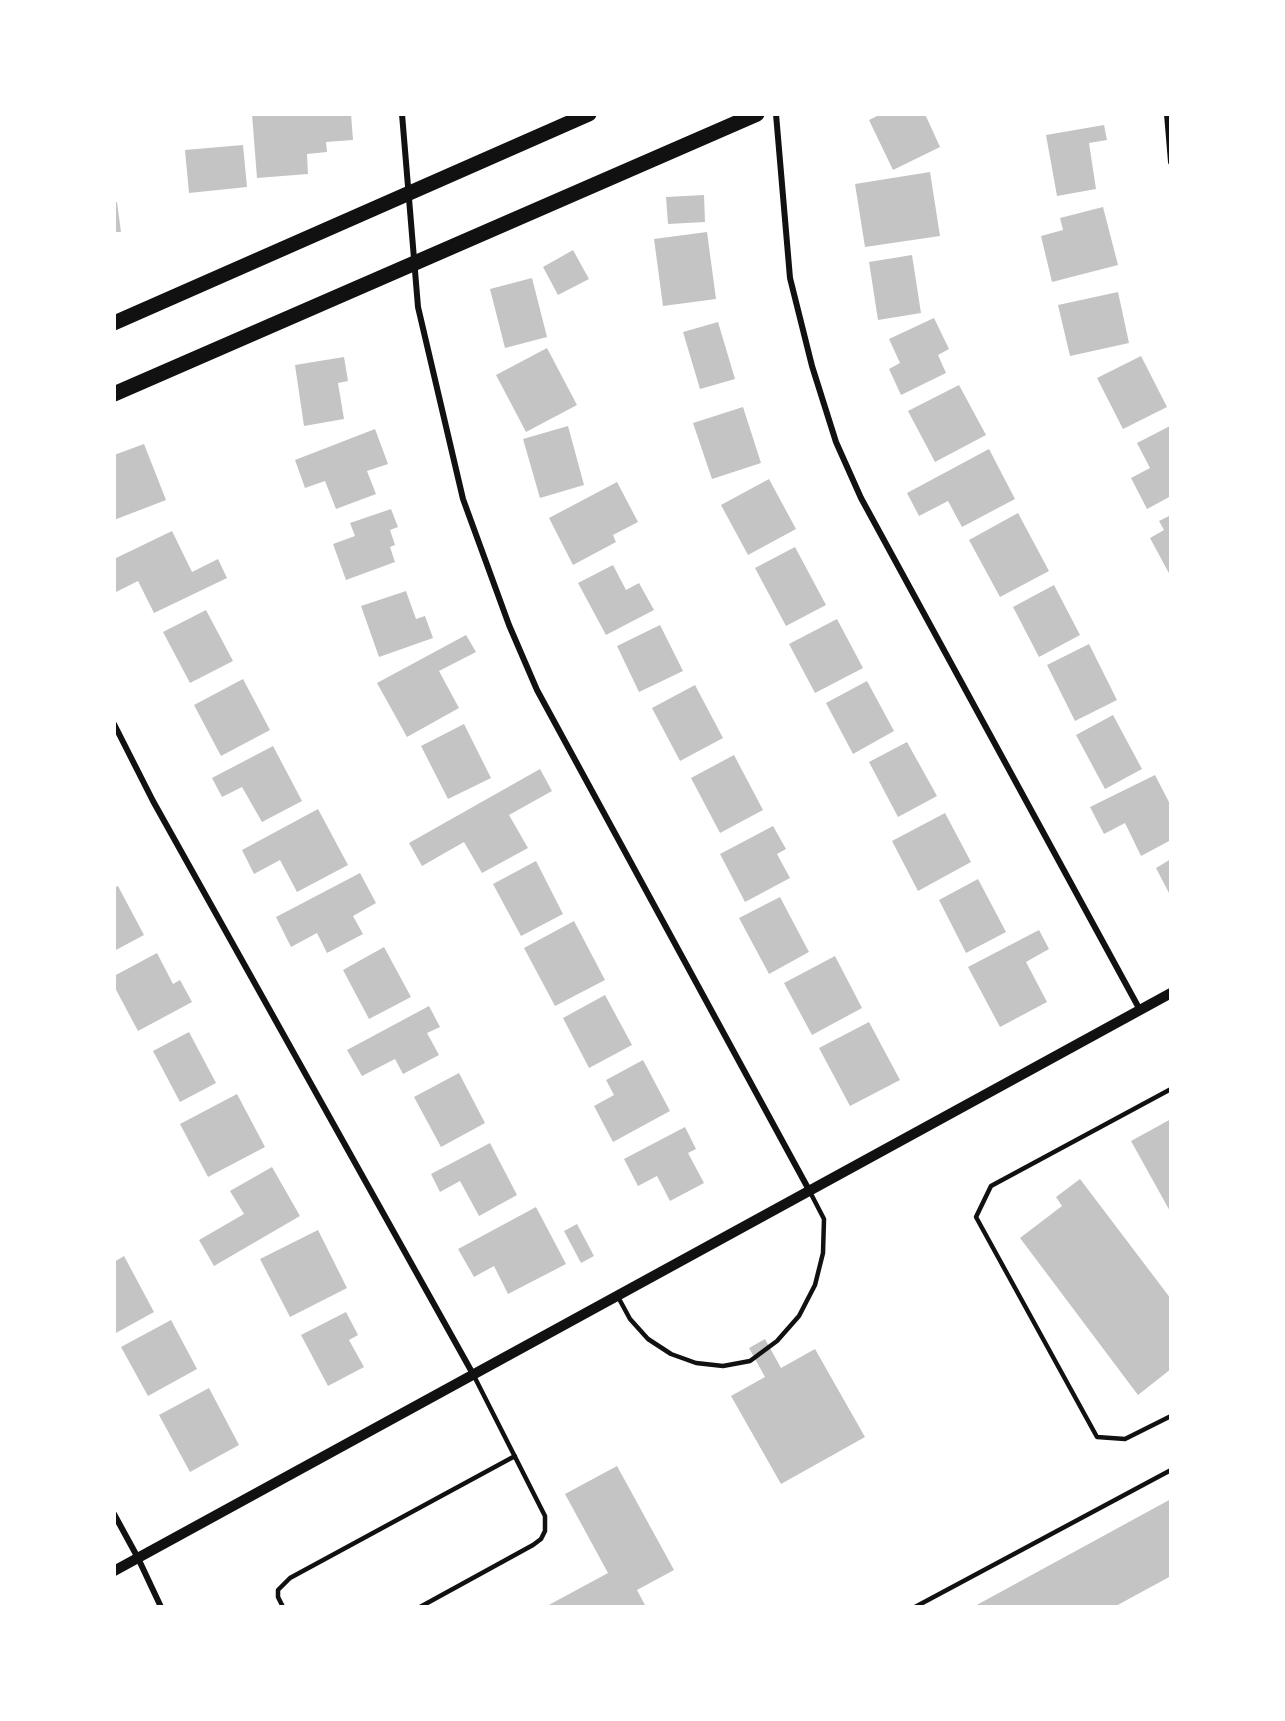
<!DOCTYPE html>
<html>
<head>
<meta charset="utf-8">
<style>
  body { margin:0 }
  #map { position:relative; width:1285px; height:1721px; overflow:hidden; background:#fff; font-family:"Noto Sans",sans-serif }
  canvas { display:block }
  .frame { position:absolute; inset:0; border:116px solid #fff; pointer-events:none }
</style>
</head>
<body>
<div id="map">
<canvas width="1285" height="1721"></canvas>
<div class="frame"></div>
</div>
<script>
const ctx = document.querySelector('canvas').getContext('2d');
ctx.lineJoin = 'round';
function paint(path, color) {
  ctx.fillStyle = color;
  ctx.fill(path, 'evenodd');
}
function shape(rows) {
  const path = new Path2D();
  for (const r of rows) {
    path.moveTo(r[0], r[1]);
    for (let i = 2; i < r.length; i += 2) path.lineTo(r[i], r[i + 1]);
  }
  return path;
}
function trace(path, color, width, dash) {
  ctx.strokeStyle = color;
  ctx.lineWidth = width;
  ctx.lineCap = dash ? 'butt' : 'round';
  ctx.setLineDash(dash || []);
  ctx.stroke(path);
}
paint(shape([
  [252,114,351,114,353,140,326,142,327,152,307,154,308,174,257,178],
  [881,114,925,114,940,147,893,170,869,120],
  [1104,125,1107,140,1089,143,1096,189,1057,196,1046,135],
  [243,145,247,187,189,193,185,150],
  [930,172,940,236,865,247,855,184],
  [704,195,705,222,668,224,666,197],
  [117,202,121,232,114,232,114,203],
  [1103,207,1118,265,1052,282,1041,236,1063,230,1060,218],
  [707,232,716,299,663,306,654,239],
  [573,250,589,279,558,295,543,267],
  [912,255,921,313,878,320,869,262],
  [532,278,547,337,505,348,490,289],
  [1118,292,1129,343,1070,356,1058,305],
  [934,318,949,349,938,355,946,373,901,395,889,369,900,363,889,339],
  [718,322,735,379,700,389,683,332],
  [547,348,577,405,526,432,496,375],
  [1141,356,1167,407,1123,429,1097,378],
  [344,357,348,381,338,383,344,419,304,426,295,365],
  [959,385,986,435,935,462,908,411],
  [743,407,761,463,712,479,693,423],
  [568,426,584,485,540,498,523,439],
  [1170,426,1171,496,1147,509,1131,478,1150,468,1137,443],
  [375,429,388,464,367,471,376,494,336,509,325,481,305,488,295,460],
  [144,444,166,500,114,520,114,455],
  [989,449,1015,499,962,527,948,501,919,516,907,493],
  [769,479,796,529,748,555,721,505],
  [617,482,638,522,613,535,616,542,573,565,549,518],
  [391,509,398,527,390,530,395,545,390,547,395,562,346,580,333,544,355,536,350,523],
  [1018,513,1049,571,1000,597,969,540],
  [1171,515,1171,577,1150,538,1164,530,1159,521],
  [172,531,192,572,218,559,227,578,154,613,138,581,114,593,114,559],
  [795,547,826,605,786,626,755,568],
  [613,565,626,590,639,583,654,610,606,635,578,583],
  [1054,585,1080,635,1039,657,1013,607],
  [406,591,416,619,425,616,433,638,379,657,361,606],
  [206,610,233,661,190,683,163,632],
  [837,619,863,668,815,693,789,644],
  [660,625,683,671,639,692,617,646],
  [466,635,476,652,439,671,459,708,407,737,377,683],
  [1089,644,1117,700,1075,721,1047,665],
  [243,679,270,730,221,756,194,705],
  [867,681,894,731,853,754,826,703],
  [695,685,723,738,680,761,652,708],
  [1113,715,1142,769,1105,789,1076,735],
  [464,724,491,778,448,799,421,746],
  [907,742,937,796,898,817,869,762],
  [273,746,302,801,262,822,242,787,222,797,212,778],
  [734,755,763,810,720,833,691,778],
  [540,769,552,791,509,815,528,848,482,873,464,842,422,866,409,843],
  [1155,775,1171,806,1171,840,1141,856,1125,823,1104,834,1090,807],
  [318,809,348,865,297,892,280,860,254,874,242,850],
  [945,813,971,862,918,891,892,841],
  [773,826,786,849,777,854,790,878,745,902,720,854],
  [1171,859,1171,897,1156,868],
  [536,861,563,914,521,936,493,884],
  [360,873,376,903,353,916,363,934,327,953,317,933,291,947,276,917],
  [978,879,1006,932,966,953,939,900],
  [118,886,144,935,114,951,114,888],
  [780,897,809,952,769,974,739,918],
  [574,921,605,980,555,1006,524,948],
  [1039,930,1049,949,1026,962,1047,1002,1000,1027,968,967],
  [384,947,411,997,369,1019,343,970],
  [157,953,173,984,180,980,192,1002,138,1031,114,986,114,976],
  [835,956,862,1008,812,1035,784,983],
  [605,995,632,1045,589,1068,563,1018],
  [429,1006,440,1027,427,1033,439,1055,403,1074,395,1059,362,1076,347,1050],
  [869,1022,900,1080,850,1106,819,1048],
  [189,1032,216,1083,180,1102,153,1051],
  [643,1060,670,1111,613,1142,594,1106,614,1095,606,1080],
  [459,1073,485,1123,441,1147,414,1097],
  [237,1094,265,1147,208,1177,180,1124],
  [1171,1119,1171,1213,1131,1141],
  [685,1127,696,1149,688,1153,704,1183,670,1201,657,1176,638,1186,624,1159],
  [490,1143,517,1195,479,1216,460,1181,440,1192,431,1174],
  [272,1167,300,1216,214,1266,199,1240,244,1214,230,1191],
  [1080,1179,1171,1299,1171,1369,1138,1395,1020,1238,1062,1206,1056,1197],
  [536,1207,566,1264,508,1294,494,1266,474,1277,458,1249],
  [577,1224,594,1256,581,1263,564,1231],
  [318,1230,347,1288,290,1317,260,1259],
  [124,1256,154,1312,116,1333,114,1329,114,1262],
  [346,1312,358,1335,349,1340,364,1367,328,1386,301,1335],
  [171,1320,197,1369,148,1396,121,1347],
  [765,1339,781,1368,815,1349,865,1437,781,1484,731,1396,765,1377,749,1348],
  [209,1388,239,1445,190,1472,159,1415],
  [617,1466,674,1570,637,1590,646,1607,545,1607,608,1573,565,1494],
  [1171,1499,1171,1576,1114,1607,973,1607]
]), '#c4c4c4');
trace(shape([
  [1171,1089,991,1186,976,1217,1097,1437,1125,1439,1171,1416],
  [617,1295,630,1319,648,1339,671,1354,696,1363,723,1366,750,1361,777,1341,799,1316,815,1285,823,1253,824,1219,809,1190],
  [283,1607,278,1597,278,1590,290,1578,515,1456],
  [420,1607,533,1545,541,1539,545,1531,545,1516,473,1374],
  [915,1607,1171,1470]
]), '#111', 4.5);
trace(shape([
  [402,114,418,307,463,499,509,625,537,690,809,1190],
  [776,114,790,278,812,366,836,442,861,498,1140,1010],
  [1167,114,1171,162],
  [114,724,153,801,473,1374],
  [114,1514,138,1558,161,1607]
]), '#111', 6);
trace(shape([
  [114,1571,1171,993]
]), '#111', 10);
trace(shape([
  [114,323,589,114],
  [114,394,757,114]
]), '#111', 15);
</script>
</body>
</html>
